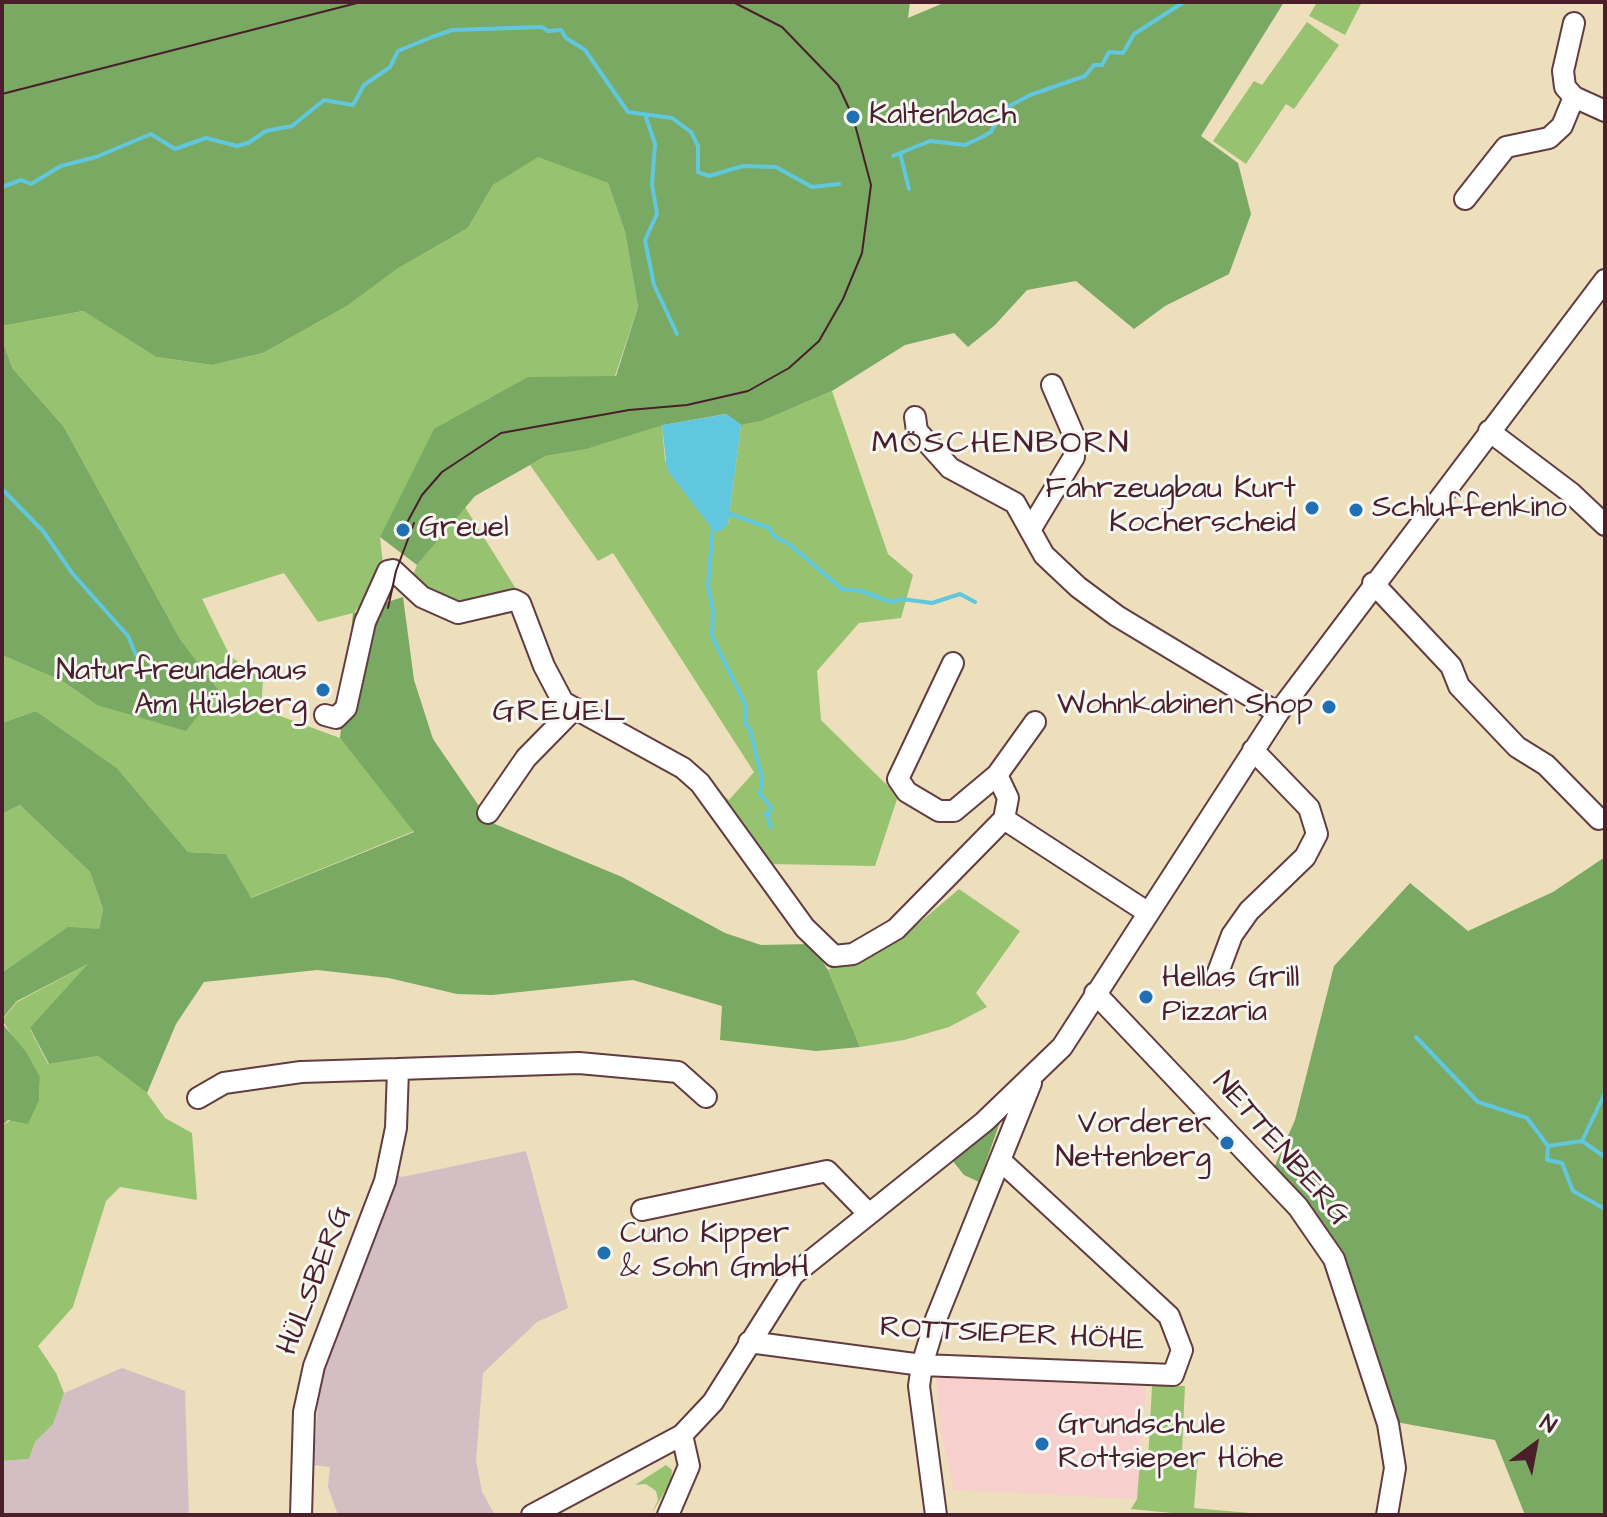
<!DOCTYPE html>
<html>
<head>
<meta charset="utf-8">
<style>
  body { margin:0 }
  #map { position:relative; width:1607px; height:1517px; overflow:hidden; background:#eddebc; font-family:"Architects Daughter",sans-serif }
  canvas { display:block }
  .frame { position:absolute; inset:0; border:4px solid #4a1f2b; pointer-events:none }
  .north { position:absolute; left:1495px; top:1405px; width:80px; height:80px; -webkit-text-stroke:6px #f6f6f2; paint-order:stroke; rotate:32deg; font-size:22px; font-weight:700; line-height:32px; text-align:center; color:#4a1f2b }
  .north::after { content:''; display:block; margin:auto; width:28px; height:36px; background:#4a1f2b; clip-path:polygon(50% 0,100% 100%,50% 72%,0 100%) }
</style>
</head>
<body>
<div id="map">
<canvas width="1607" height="1517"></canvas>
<div class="frame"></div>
<div class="north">N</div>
</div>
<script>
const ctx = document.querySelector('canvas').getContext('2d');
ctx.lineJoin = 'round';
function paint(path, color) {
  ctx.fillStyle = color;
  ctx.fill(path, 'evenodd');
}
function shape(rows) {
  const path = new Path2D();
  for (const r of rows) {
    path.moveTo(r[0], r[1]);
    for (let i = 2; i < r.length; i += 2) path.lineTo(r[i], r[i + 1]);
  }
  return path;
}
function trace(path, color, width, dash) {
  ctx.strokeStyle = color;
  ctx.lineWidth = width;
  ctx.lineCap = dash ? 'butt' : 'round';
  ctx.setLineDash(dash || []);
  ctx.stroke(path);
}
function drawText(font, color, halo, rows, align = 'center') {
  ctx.font = font + ' "Architects Daughter",sans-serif';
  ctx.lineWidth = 6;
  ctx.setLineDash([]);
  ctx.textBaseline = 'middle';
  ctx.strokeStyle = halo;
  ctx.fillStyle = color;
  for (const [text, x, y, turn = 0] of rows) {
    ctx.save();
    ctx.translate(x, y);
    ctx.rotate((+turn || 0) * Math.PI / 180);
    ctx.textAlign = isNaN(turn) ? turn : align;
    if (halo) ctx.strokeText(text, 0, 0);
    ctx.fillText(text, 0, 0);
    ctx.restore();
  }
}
paint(shape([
  [936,1377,1146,1387,1137,1499,954,1490,940,1428]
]), '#f7d0cd');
paint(shape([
  [526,1151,568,1308,537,1322,483,1373,476,1460,482,1492,495,1515,338,1515,328,1487,330,1467,313,1465,320,1379,391,1173,402,1177],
  [122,1368,185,1391,189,1515,2,1515,2,1461,29,1459,35,1442,53,1423,64,1393]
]), '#d2bec3');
paint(shape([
  [1317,2,1362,2,1345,35,1309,16],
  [1307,22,1339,45,1294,109,1286,104,1246,164,1213,141,1254,81,1262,85],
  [538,156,608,183,625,232,638,307,615,376,380,537,383,564,364,603,353,613,318,622,284,573,202,599,230,656,263,680,261,709,340,738,414,831,250,898,226,854,188,852,117,768,36,711,2,723,2,655,62,681,97,705,218,689,180,639,64,427,13,369,2,340,2,326,83,311,156,357,212,365,263,353,347,306,397,269,468,228,493,185],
  [832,391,888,554,913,575,901,618,859,623,817,671,821,720,898,796,875,866,768,864,704,780,729,800,754,772,613,553,598,561,530,465,546,456,587,449,662,425,665,460,728,524,741,425,762,421],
  [465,507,521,597,457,607,411,581,417,565],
  [20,805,90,872,103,909,99,929,2,973,2,814],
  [959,889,1020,931,976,993,987,1007,949,1027,904,1040,860,1047,828,970,912,929],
  [90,963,30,1029,48,1064,98,1056,147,1093,165,1118,192,1133,197,1200,120,1187,106,1201,73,1307,38,1346,56,1373,64,1393,53,1424,35,1442,29,1459,2,1461,2,1126,39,1100,40,1077,2,1020,17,1002],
  [1152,1386,1185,1386,1182,1451,1198,1458,1194,1508,1272,1515,1192,1515,1131,1509,1137,1499,1140,1461,1148,1461],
  [666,1465,672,1470,671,1481,652,1513,658,1500,656,1491,646,1484,635,1485]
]), '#97c370');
paint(shape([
  [2,2,910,2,908,18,946,2,1284,2,1201,136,1238,163,1251,214,1229,274,1165,306,1134,329,1076,281,1027,290,995,325,968,347,954,333,905,345,832,391,762,421,741,425,726,414,663,425,587,449,546,456,475,496,417,565,380,537,434,429,528,377,616,376,638,307,625,232,608,183,538,157,493,185,468,228,397,269,347,306,263,353,212,365,156,357,83,311,2,326],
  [2,340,13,369,64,427,180,639,218,689,186,731,97,705,62,681,2,655],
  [403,597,414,680,433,739,490,822,622,877,725,933,761,945,811,944,828,970,860,1047,816,1051,720,1040,722,1006,633,980,492,995,457,994,389,978,317,970,204,982,176,1024,147,1093,98,1056,49,1064,30,1028,88,964,17,1001,2,1019,2,973,68,927,99,929,103,909,90,872,20,805,2,814,2,723,36,711,117,768,188,852,226,854,251,898,414,832,340,738,353,613],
  [1605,857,1605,1515,1525,1515,1495,1440,1396,1422,1346,1270,1273,1170,1295,1120,1334,966,1410,883,1468,931,1553,892],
  [2,1023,26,1052,40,1077,39,1100,28,1124,8,1120,2,1126],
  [1000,1122,979,1182,964,1175,952,1160]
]), '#79a962');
paint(shape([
  [727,414,741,425,728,524,721,531,714,531,667,470,662,425]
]), '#61c7de');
trace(shape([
  [646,117,655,144,652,184,657,214,645,240,654,285,677,334],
  [900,153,909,189],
  [893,156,930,141,965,145,982,137,991,132,1004,109,1030,95,1085,76,1094,65,1102,65,1109,52,1123,53,1134,34,1184,2],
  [2,187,21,180,31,184,61,166,96,157,151,134,175,149,206,138,237,146,248,143,266,131,292,126,324,100,353,105,364,85,390,67,398,51,432,37,452,30,542,27,548,31,561,30,566,38,585,50,628,112,672,118,691,132,698,146,698,172,709,176,743,166,776,167,812,187,839,184],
  [2,489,43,531,72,573,128,636,136,655],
  [725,512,769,528,775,537,789,544,842,589,861,591,891,602,902,599,932,603,960,594,975,602],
  [713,526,708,586,713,611,712,636,745,704,746,725,750,729,762,779,760,794,771,807,770,813,766,813,771,827],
  [1416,1037,1478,1102,1527,1118,1548,1146,1582,1141,1605,1157],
  [1582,1141,1605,1093],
  [1548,1146,1547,1160,1562,1163,1573,1191,1605,1209]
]), '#61c7de', 4);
const minor = shape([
  [1574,23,1563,71,1565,87,1574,97],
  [1465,199,1506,147,1549,138,1562,126,1574,97,1605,111],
  [915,417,917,431,950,468,1015,503,1044,555,1078,587,1117,616,1278,713],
  [1489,431,1571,493,1605,525],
  [1030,530,1074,457,1074,436,1052,385],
  [1373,583,1451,666,1459,686,1517,747,1546,765,1599,819],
  [953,663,898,779,907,792,939,811,954,811,997,775],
  [325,715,336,718,346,708,365,622,388,571,393,570,422,597,458,613,514,600,520,603,544,666,563,702,683,768,700,783,805,928,834,956,853,954,896,929,1004,819,1147,912],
  [488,813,526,758,574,709],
  [1004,819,1008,798,997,775,1035,722],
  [1217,975,1232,935,1249,911,1305,857,1317,834,1309,808,1253,750],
  [1095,993,1298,1207,1334,1259,1388,1424,1395,1468,1387,1515],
  [198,1098,224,1083,301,1072,398,1069],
  [642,1210,827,1171,868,1213],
  [749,1342,922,1365,1173,1375,1182,1350,1169,1316,1001,1161],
  [301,1515,304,1412,314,1366,385,1181,396,1128,398,1069,579,1063,678,1072,706,1097],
  [532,1515,682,1435,713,1402,793,1275,984,1122,1062,1047,1278,713,1605,280],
  [668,1515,689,1466,682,1435],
  [936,1515,919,1386,922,1365,936,1319,1031,1083]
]);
trace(minor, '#623c41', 24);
trace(minor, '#fff', 20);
trace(shape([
  [2,94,361,2],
  [403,530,422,495,442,472,501,433,629,410,687,405,748,391,789,368,819,341,843,299,862,253,871,185,853,117,838,85,782,27,733,2],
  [388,608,396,571,414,523]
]), '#4a1f2b', 2);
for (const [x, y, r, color] of [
  [853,117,8,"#1f6fb2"],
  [1312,508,8,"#1f6fb2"],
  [1356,510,8,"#1f6fb2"],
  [403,530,8,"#1f6fb2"],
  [323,690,8,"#1f6fb2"],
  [1329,707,8,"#1f6fb2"],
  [1146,997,8,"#1f6fb2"],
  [1227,1143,8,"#1f6fb2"],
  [604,1253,8,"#1f6fb2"],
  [1042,1444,8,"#1f6fb2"]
]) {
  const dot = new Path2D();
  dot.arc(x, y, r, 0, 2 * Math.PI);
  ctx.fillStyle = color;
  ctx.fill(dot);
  trace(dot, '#f6f6f2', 3);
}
drawText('30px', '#4a1f2b', '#f6f6f2', [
  ["Kaltenbach",869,117],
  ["Fahrzeugbau Kurt",1296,491,"right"],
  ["Kocherscheid",1296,525,"right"],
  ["Schluffenkino",1372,510],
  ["Greuel",419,530],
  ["Naturfreundehaus",307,673,"right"],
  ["Am Hülsberg",307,707,"right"],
  ["Wohnkabinen Shop",1313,707,"right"],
  ["Hellas Grill",1162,980],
  ["Pizzaria",1162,1014],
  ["Vorderer",1211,1126,"right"],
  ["Nettenberg",1211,1160,"right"],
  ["Cuno Kipper",620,1236],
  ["& Sohn GmbH",620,1270],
  ["Grundschule",1058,1427],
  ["Rottsieper Höhe",1058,1461]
], 'left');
drawText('30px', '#4a1f2b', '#f6f6f2', [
  ["NETTENBERG",1280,1150,49],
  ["HÜLSBERG",316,1281,-69],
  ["ROTTSIEPER HÖHE",1012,1336,3]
]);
ctx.letterSpacing = '2px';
drawText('32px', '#4a1f2b', '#f6f6f2', [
  ["MÖSCHENBORN",1001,445],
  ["GREUEL",560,713]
]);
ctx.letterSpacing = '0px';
</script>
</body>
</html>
